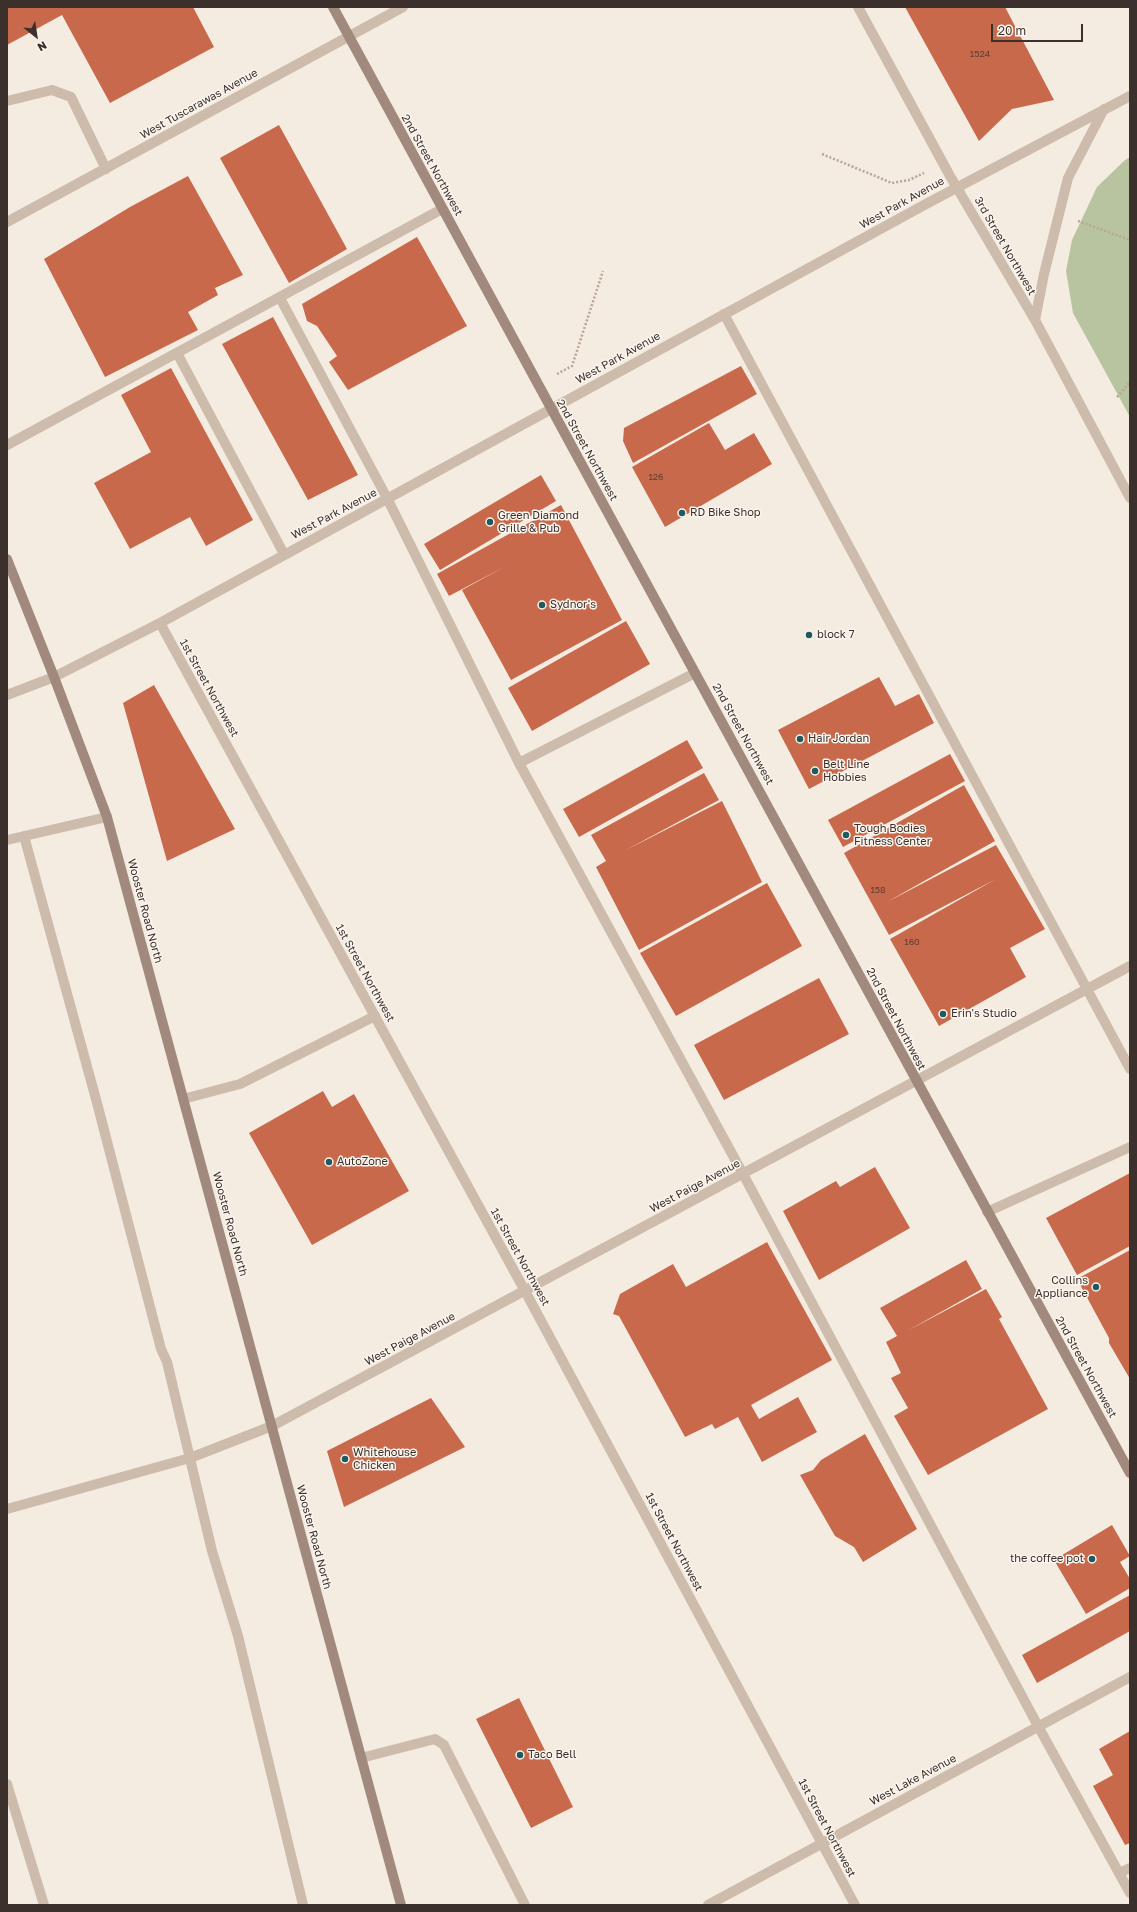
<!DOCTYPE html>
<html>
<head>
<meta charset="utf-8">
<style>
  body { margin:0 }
  #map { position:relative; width:1137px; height:1912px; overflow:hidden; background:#f4ebe1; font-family:"Golos Text",sans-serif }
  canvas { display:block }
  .frame { position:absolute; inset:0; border:8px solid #3b302b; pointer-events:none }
  .north { position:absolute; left:16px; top:16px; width:40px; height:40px; -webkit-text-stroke:3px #fbf5ee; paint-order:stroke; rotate:150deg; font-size:11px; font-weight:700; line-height:16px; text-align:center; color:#3b302b }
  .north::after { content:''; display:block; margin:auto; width:14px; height:18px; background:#3b302b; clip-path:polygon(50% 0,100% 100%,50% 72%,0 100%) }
  .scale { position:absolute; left:991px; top:24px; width:92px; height:18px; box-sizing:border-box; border:2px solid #3b302b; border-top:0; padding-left:5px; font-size:12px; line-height:14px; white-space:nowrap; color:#3b302b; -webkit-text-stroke:3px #fbf5ee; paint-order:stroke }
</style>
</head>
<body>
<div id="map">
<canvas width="1137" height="1912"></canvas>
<div class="frame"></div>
<div class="north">N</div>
<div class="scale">20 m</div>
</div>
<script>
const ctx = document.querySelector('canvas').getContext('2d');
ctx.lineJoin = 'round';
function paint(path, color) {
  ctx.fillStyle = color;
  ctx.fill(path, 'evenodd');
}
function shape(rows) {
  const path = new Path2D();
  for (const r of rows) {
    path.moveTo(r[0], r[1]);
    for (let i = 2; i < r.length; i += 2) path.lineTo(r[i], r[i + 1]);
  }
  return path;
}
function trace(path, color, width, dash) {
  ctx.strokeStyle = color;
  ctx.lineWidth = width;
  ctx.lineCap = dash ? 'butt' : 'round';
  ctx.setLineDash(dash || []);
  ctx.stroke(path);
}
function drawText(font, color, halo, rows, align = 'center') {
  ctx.font = font + ' "Golos Text",sans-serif';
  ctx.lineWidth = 3;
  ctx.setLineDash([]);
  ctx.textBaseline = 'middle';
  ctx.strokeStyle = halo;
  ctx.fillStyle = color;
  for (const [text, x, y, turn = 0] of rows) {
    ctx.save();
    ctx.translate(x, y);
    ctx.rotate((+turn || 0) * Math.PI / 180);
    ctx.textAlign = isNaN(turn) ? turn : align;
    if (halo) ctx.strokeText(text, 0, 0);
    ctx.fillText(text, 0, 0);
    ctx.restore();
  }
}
paint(shape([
  [1130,157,1130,417,1073,313,1066,271,1072,240,1097,187,1124,161]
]), '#b8c4a0');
paint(shape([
  [7,7,193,7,214,47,110,103,62,15,7,45],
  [905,7,1005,7,1054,100,1012,109,979,141],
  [279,125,347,249,289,283,220,158],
  [188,176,243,275,215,288,218,295,188,312,198,330,105,377,44,259,130,207],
  [417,237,467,326,348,390,329,362,337,356,317,326,307,321,302,304],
  [273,317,358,475,308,500,222,344],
  [741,366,757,394,633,463,623,441,624,428],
  [171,368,253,520,206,546,190,517,130,549,94,483,151,452,121,395],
  [709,423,725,450,754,433,772,464,665,527,632,467],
  [541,475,556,501,440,570,424,544],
  [561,505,622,620,511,680,462,590,506,566,449,596,437,574],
  [626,621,650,664,532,731,508,688],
  [879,677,895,706,919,694,934,723,809,789,778,730],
  [154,685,235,829,167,861,123,703],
  [687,740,703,768,579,837,563,809],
  [950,754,965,781,843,847,828,820],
  [704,773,719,800,624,851,722,801,762,882,639,950,596,867,606,861,591,835],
  [964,785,995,841,887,902,996,845,1045,929,1010,948,1026,977,939,1026,890,939,996,879,889,935,844,853],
  [767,883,802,946,676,1016,640,953],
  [819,978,849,1034,724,1100,694,1045],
  [323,1091,332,1107,354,1094,409,1191,312,1245,249,1133],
  [875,1167,910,1228,819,1280,783,1211,836,1181,840,1187],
  [1130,1173,1130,1246,1077,1275,1046,1218],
  [767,1242,832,1360,751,1405,759,1419,798,1397,817,1432,762,1462,738,1417,715,1429,712,1424,685,1437,619,1316,613,1314,620,1294,673,1264,686,1287],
  [1130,1250,1130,1379,1109,1343,1109,1338,1077,1279],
  [966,1260,982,1289,907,1331,986,1289,1002,1317,999,1319,1048,1409,928,1475,894,1416,908,1408,891,1378,901,1373,886,1342,897,1336,880,1308],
  [431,1398,465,1447,344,1507,327,1451],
  [865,1434,917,1529,863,1562,854,1547,835,1536,800,1475,813,1470,821,1460],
  [1112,1525,1130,1556,1120,1562,1130,1579,1130,1588,1086,1614,1054,1560],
  [1130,1595,1130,1631,1037,1683,1022,1655],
  [519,1698,573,1807,531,1828,476,1719],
  [1130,1731,1130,1843,1125,1845,1093,1786,1113,1775,1099,1749]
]), '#c8694b');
trace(shape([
  [822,154,892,183,909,180,924,173],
  [1078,221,1130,240],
  [557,374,572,366,603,271],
  [1117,397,1130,382]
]), '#b9a596', 2.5, [2, 2]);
trace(shape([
  [7,101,52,90,71,97,106,169],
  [280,298,387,498,519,763,743,1174,1038,1726,1130,1893],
  [724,314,1130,1069],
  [177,353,284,554],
  [7,445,442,209],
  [7,695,54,677],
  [519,763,695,673],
  [24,836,97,1103,161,1349,167,1362,212,1551,238,1636,303,1905],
  [7,840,107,817],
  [183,1099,240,1084,375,1016],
  [987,1212,1130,1147],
  [7,1509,190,1458,272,1426],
  [361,1758,435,1739,444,1745,525,1905],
  [7,1784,44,1905],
  [1119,1873,1130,1868]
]), '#cdbbac', 10);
trace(shape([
  [858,7,950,176,1035,320,1130,498],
  [7,222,403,7],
  [1035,320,1044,274,1068,178,1104,109],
  [160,623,525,1291,855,1905],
  [54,677,160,623,926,204,1130,96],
  [272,1426,1130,966],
  [708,1905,1130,1677]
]), '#cdbbac', 10);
trace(shape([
  [333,7,1130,1473],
  [7,559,54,677,107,817,401,1905]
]), '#a18a7d', 10);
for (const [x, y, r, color] of [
  [682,513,4,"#1f5a5e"],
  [490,522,4,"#1f5a5e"],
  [542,605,4,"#1f5a5e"],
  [809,635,4,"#1f5a5e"],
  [800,739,4,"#1f5a5e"],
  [815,771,4,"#1f5a5e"],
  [846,835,4,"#1f5a5e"],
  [943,1014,4,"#1f5a5e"],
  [329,1162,4,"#1f5a5e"],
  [1096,1287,4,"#1f5a5e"],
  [345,1459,4,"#1f5a5e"],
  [1092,1559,4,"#1f5a5e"],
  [520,1755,4,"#1f5a5e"]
]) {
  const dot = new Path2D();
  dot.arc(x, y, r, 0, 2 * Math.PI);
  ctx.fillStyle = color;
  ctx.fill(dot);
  trace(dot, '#fbf5ee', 1.5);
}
drawText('9px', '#5e3e33', null, [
  ["1524",980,54],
  ["126",656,477],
  ["158",878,890],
  ["160",912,942]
]);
drawText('11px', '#3b302b', '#fbf5ee', [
  ["West Tuscarawas Avenue",199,104,-29],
  ["2nd Street Northwest",432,165,61],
  ["West Park Avenue",902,203,-29],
  ["3rd Street Northwest",1005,246,60],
  ["West Park Avenue",618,358,-29],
  ["2nd Street Northwest",587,450,61],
  ["West Park Avenue",334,514,-28],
  ["1st Street Northwest",209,688,61],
  ["2nd Street Northwest",743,734,61],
  ["Wooster Road North",145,911,75],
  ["1st Street Northwest",365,973,61],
  ["2nd Street Northwest",896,1019,62],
  ["West Paige Avenue",695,1186,-28],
  ["Wooster Road North",230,1224,75],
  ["1st Street Northwest",520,1257,61],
  ["West Paige Avenue",410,1339,-28],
  ["2nd Street Northwest",1086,1367,61],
  ["Wooster Road North",314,1537,75],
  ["1st Street Northwest",674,1542,62],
  ["West Lake Avenue",913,1780,-28],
  ["1st Street Northwest",827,1828,62]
]);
drawText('11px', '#3b302b', '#fbf5ee', [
  ["RD Bike Shop",690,513],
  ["Green Diamond",498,516],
  ["Grille & Pub",498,529],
  ["Sydnor's",550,605],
  ["block 7",817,635],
  ["Hair Jordan",808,739],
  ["Belt Line",823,765],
  ["Hobbies",823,778],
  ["Tough Bodies",854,829],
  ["Fitness Center",854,842],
  ["Erin's Studio",951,1014],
  ["AutoZone",337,1162],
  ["Collins",1088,1281,"right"],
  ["Appliance",1088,1294,"right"],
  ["Whitehouse",353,1453],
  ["Chicken",353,1466],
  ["the coffee pot",1084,1559,"right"],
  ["Taco Bell",528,1755]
], 'left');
</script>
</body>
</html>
